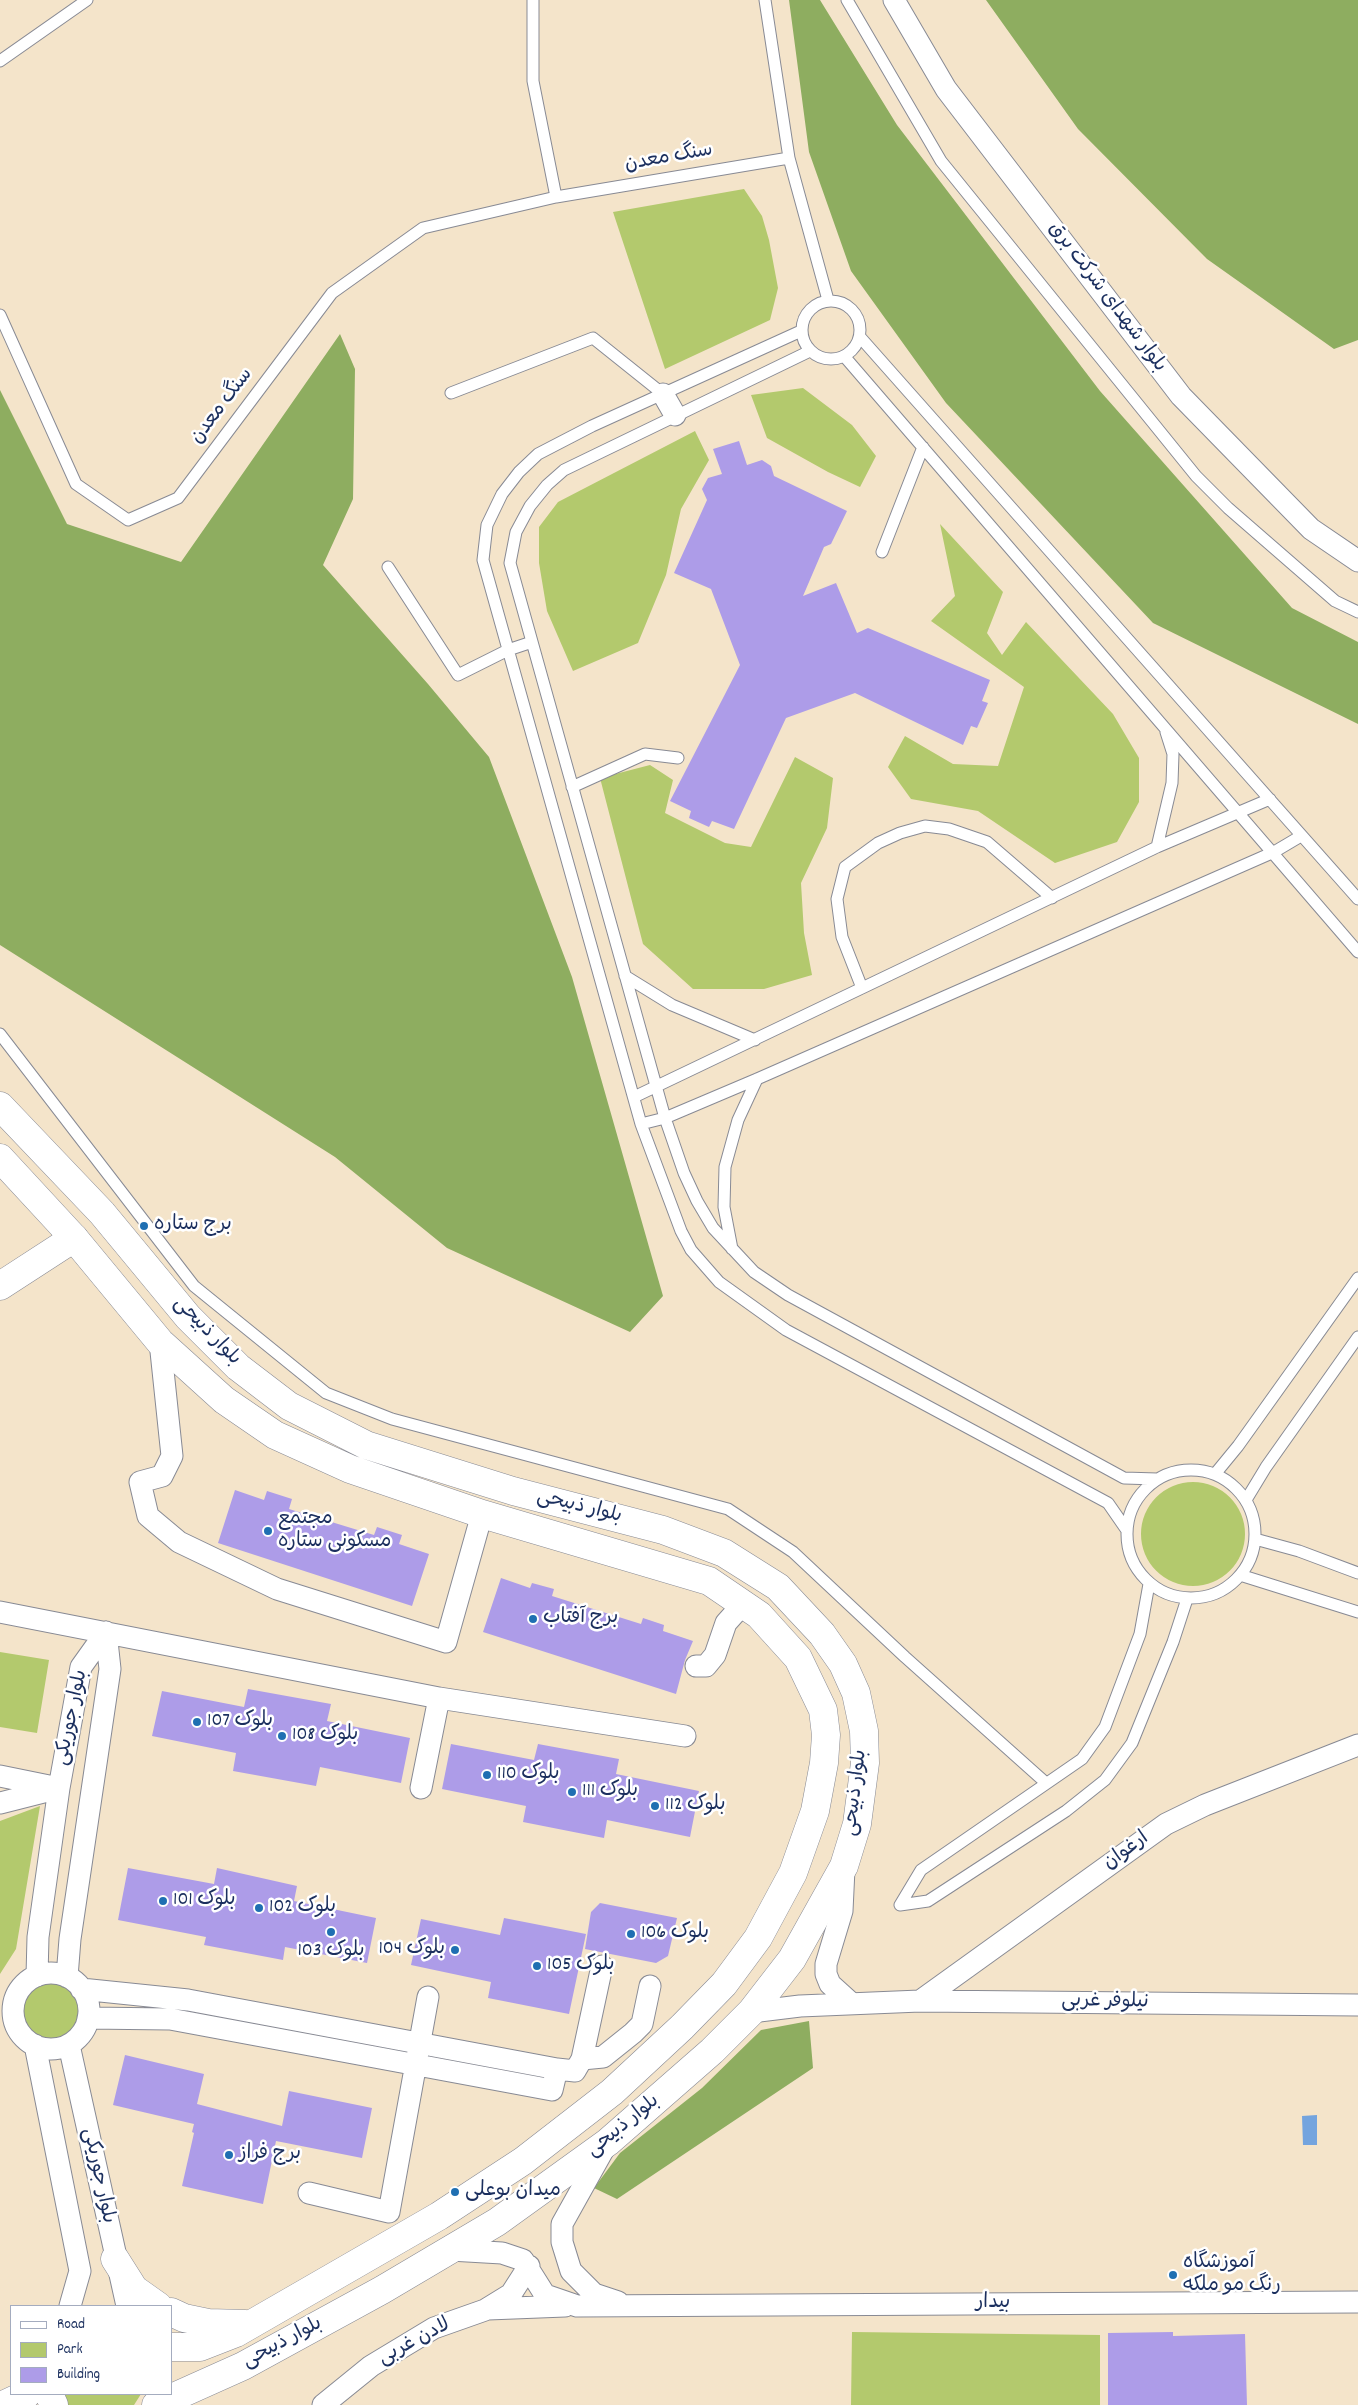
<!DOCTYPE html>
<html>
<head>
<meta charset="utf-8">
<style>
  body { margin:0 }
  #map { position:relative; width:1358px; height:2405px; overflow:hidden; background:#f4e4ca; font-family:Dekko,sans-serif }
  canvas { display:block }
  .legend { position:absolute; left:10px; top:2305px; width:162px; height:90px; box-sizing:border-box; background:#fff; border:1px solid #a4acbf; margin:0; padding:6px 9px; list-style:none; font-size:15px; color:#1b2f5e }
  .legend li { display:flex; align-items:center; gap:10px; height:25px }
  .legend b { width:25px; border:1px solid #a4acbf }
</style>
</head>
<body>
<div id="map">
<canvas width="1358" height="2405"></canvas>
<ul class="legend">
<li><b style="height:6px;background:#fff"></b>Road</li>
<li><b style="height:14px;background:#b3c96d"></b>Park</li>
<li><b style="height:14px;background:#ad9ce8"></b>Building</li>
</ul>
</div>
<script>
const ctx = document.querySelector('canvas').getContext('2d');
ctx.lineJoin = 'round';
function paint(path, color) {
  ctx.fillStyle = color;
  ctx.fill(path, 'evenodd');
}
function shape(rows) {
  const path = new Path2D();
  for (const r of rows) {
    if (r.length === 3) {
      path.moveTo(r[0] + r[2], r[1]);
      path.arc(r[0], r[1], r[2], 0, 2 * Math.PI);
      continue;
    }
    path.moveTo(r[0], r[1]);
    for (let i = 2; i < r.length; i += 2) path.lineTo(r[i], r[i + 1]);
  }
  return path;
}
function trace(path, color, width, dash) {
  ctx.strokeStyle = color;
  ctx.lineWidth = width;
  ctx.lineCap = dash ? 'butt' : 'round';
  ctx.setLineDash(dash || []);
  ctx.stroke(path);
}
function drawText(font, color, halo, rows, align = 'center') {
  ctx.font = font + ' Dekko,"Playpen Sans Arabic",sans-serif';
  ctx.lineWidth = 5;
  ctx.setLineDash([]);
  ctx.textBaseline = 'middle';
  ctx.strokeStyle = halo;
  ctx.fillStyle = color;
  for (const [text, x, y, turn = 0] of rows) {
    ctx.save();
    ctx.translate(x, y);
    ctx.rotate((+turn || 0) * Math.PI / 180);
    ctx.textAlign = isNaN(turn) ? turn : align;
    if (halo) ctx.strokeText(text, 0, 0);
    ctx.fillText(text, 0, 0);
    ctx.restore();
  }
}
paint(shape([
  [744,189,762,216,769,240,778,288,770,320,665,369,613,212],
  [803,388,852,425,876,456,860,487,828,472,767,438,751,395],
  [695,431,709,460,681,509,666,575,638,643,573,671,547,611,539,563,539,527,558,502],
  [940,524,1003,592,987,633,1002,655,1026,622,1113,714,1139,758,1139,802,1117,842,1055,863,978,811,911,799,888,767,905,736,953,764,998,766,1024,687,931,621,955,596],
  [795,757,833,778,827,828,801,883,804,933,812,975,764,989,693,989,643,944,600,778,650,765,673,780,665,813,725,843,751,847],
  [1193,1534,52],
  [0,1652,49,1660,37,1733,0,1727],
  [40,1806,16,1949,0,1974,0,1821],
  [51,2011,30],
  [852,2332,1100,2335,1100,2405,851,2405],
  [62,2394,141,2394,134,2405,68,2405]
]), '#b3c96d');
paint(shape([
  [789,0,820,0,897,125,1100,391,1292,608,1358,642,1358,724,1153,623,946,403,851,271,809,152],
  [986,0,1358,0,1358,340,1334,349,1207,259,1078,129],
  [340,334,355,369,353,499,323,565,428,684,489,757,572,977,663,1296,630,1332,447,1248,335,1157,0,945,0,390,67,524,181,562],
  [809,2021,813,2068,617,2199,594,2188,620,2153,702,2088,761,2030]
]), '#8ead60');
paint(shape([
  [1317,2115,1317,2145,1303,2145,1302,2116]
]), '#74a4de');
paint(shape([
  [739,441,747,465,762,460,771,466,774,476,847,511,831,544,824,547,803,596,836,583,857,633,868,628,990,680,982,701,988,703,977,728,971,726,963,745,855,693,786,718,734,829,712,821,709,827,689,818,691,811,670,801,740,665,711,589,674,573,707,500,702,489,708,478,722,474,713,449],
  [235,1490,264,1500,267,1491,292,1499,289,1509,374,1535,377,1527,402,1535,399,1544,429,1554,412,1606,218,1543],
  [501,1578,530,1588,532,1583,554,1589,552,1596,641,1624,643,1618,664,1625,663,1631,693,1641,685,1660,676,1694,483,1632],
  [248,1689,331,1704,327,1721,410,1738,401,1783,320,1767,316,1786,233,1771,236,1753,152,1736,162,1691,244,1707],
  [451,1744,534,1760,538,1744,619,1759,616,1774,699,1791,690,1837,607,1820,604,1838,523,1822,526,1806,442,1789],
  [128,1868,214,1884,217,1868,297,1886,294,1901,376,1918,367,1963,285,1947,283,1960,204,1945,206,1937,118,1920],
  [600,1903,677,1918,668,1956,656,1963,585,1949,591,1912],
  [504,1918,586,1934,569,2014,488,1998,491,1982,411,1965,421,1919,500,1935],
  [125,2055,204,2074,197,2104,282,2126,289,2091,372,2108,362,2158,276,2141,263,2204,182,2186,194,2133,192,2132,194,2124,113,2105],
  [1173,2332,1173,2336,1245,2334,1247,2405,1108,2405,1108,2333]
]), '#ad9ce8');
const service = shape([
  [533,0,533,81,556,197],
  [765,0,789,158,828,300],
  [847,0,941,161,1196,476,1228,508,1335,601,1358,612],
  [0,61,87,0],
  [831,330,29],
  [0,315,76,484,128,520,178,498,332,293,423,228,556,197,789,158],
  [801,331,592,426,538,454,519,472,502,494,487,525,483,560,641,1124,681,1231,691,1250,719,1282,786,1330,1108,1503,1126,1529],
  [860,337,1358,899],
  [810,351,564,470,547,485,530,506,516,532,510,563,665,1118,684,1173,697,1201,713,1228,754,1272,788,1295,1124,1478,1157,1479],
  [844,356,1358,952],
  [451,393,593,338,663,394],
  [882,552,923,447],
  [388,567,458,675,508,650,532,642],
  [572,787,645,754,678,758],
  [1157,847,1172,783,1173,754,1166,732],
  [625,976,672,1005,755,1040],
  [862,988,842,937,837,899,845,867,878,843,900,833,925,826,949,829,987,842,1052,898],
  [0,1034,194,1286,326,1393,392,1419,728,1509,793,1552,905,1657,1046,1783],
  [634,1097,1157,847,1270,799],
  [641,1124,665,1118,757,1079,1274,852,1301,836],
  [732,1249,724,1207,725,1167,738,1120,757,1079],
  [1191,1534,64],
  [1215,1474,1238,1446,1358,1278],
  [1246,1500,1266,1467,1358,1337],
  [1255,1539,1299,1551,1358,1573],
  [1240,1575,1358,1612],
  [1149,1584,1140,1634,1105,1727,1082,1759,921,1870,900,1905,928,1901,1066,1811,1105,1780,1132,1743,1173,1642,1187,1599]
]);
const minor = shape([
  [894,0,946,89,1181,396,1311,529,1358,561],
  [663,394,675,415],
  [160,1342,172,1456,162,1476,140,1482,148,1516,179,1542,277,1589,446,1642,482,1514],
  [0,1612,439,1698,685,1736],
  [696,1666,706,1666,715,1655,726,1623,743,1604],
  [0,1776,54,1787],
  [421,1788,439,1698],
  [0,1803,59,1788],
  [844,1869,842,1911,826,1964,826,1974,830,1984,851,2003],
  [51,2011,38],
  [37,1976,38,1937,59,1788,81,1667,106,1632],
  [67,1977,70,1939,110,1669,106,1632],
  [81,1989,188,2000,557,2069,552,2090,170,2019,88,2018],
  [920,2001,1166,1824,1205,1805,1358,1745],
  [751,2012,800,2006,920,2001,1358,2005],
  [35,2045,80,2271,70,2306],
  [69,2045,127,2306],
  [582,2059,603,2057,633,2033,642,2024,650,1986],
  [557,2069,575,2071,582,2059,602,1966],
  [605,2147,562,2224,562,2242,571,2271,594,2294,618,2302],
  [309,2193,389,2212,428,1997],
  [450,2250,502,2253,523,2260,545,2295,577,2306,1358,2302],
  [488,2309,565,2306],
  [323,2405,371,2366,434,2328,485,2310,511,2294,529,2266]
]);
const tertiary = shape([
  [0,1286,74,1238]
]);
const secondary = shape([
  [0,1106,102,1213,188,1317,238,1367,289,1406,366,1445,513,1491,663,1530,724,1553,778,1587,822,1634,843,1664,856,1693,864,1731,865,1763,857,1824,844,1866,792,1959,751,2012,712,2051,608,2142,497,2222,382,2290,243,2366,156,2405],
  [0,1158,74,1238,160,1342,224,1400,275,1435,350,1469,482,1514,709,1581,759,1615,798,1658,823,1710,826,1735,824,1763,815,1811,793,1873,758,1938,724,1984,682,2027,612,2092,523,2161,439,2216,236,2333,200,2347,171,2347],
  [115,2259,134,2289,158,2306],
  [171,2312,184,2318,208,2323,245,2324],
  [49,2394,54,2405],
  [3,2405,27,2394]
]);
trace(service, '#888a94', 13);
trace(minor, '#888a94', 23);
trace(tertiary, '#888a94', 29);
trace(secondary, '#888a94', 29);
trace(service, '#fff', 11);
trace(minor, '#fff', 21);
trace(tertiary, '#fff', 28);
trace(secondary, '#fff', 28);
for (const [x, y, r, color] of [
  [144,1226,5,"#1f6fb2"],
  [268,1531,5,"#1f6fb2"],
  [533,1619,5,"#1f6fb2"],
  [197,1722,5,"#1f6fb2"],
  [282,1736,5,"#1f6fb2"],
  [487,1775,5,"#1f6fb2"],
  [572,1792,5,"#1f6fb2"],
  [655,1806,5,"#1f6fb2"],
  [163,1901,5,"#1f6fb2"],
  [259,1908,5,"#1f6fb2"],
  [331,1932,5,"#1f6fb2"],
  [631,1934,5,"#1f6fb2"],
  [455,1950,5,"#1f6fb2"],
  [537,1966,5,"#1f6fb2"],
  [229,2155,5,"#1f6fb2"],
  [455,2192,5,"#1f6fb2"],
  [1173,2275,5,"#1f6fb2"]
]) {
  const dot = new Path2D();
  dot.arc(x, y, r, 0, 2 * Math.PI);
  ctx.fillStyle = color;
  ctx.fill(dot);
  trace(dot, '#fff', 2);
}
drawText('20px', '#1b2f5e', '#fff', [
  ["سنگ معدن",669,159,-10],
  ["بلوار شهدای شرکت برق",1106,298,53],
  ["سنگ معدن",223,407,-53],
  ["بلوار ذبیحی",206,1332,46],
  ["بلوار ذبیحی",579,1508,14],
  ["بلوار جوریکی",73,1718,-78],
  ["بلوار ذبیحی",857,1793,-83],
  ["ارغوان",1127,1852,-36],
  ["نیلوفر غربی",1105,2003,1],
  ["بلوار ذبیحی",624,2127,-39],
  ["بلوار جوریکی",97,2176,78],
  ["بیدار",993,2304],
  ["لادن غربی",415,2343,-28],
  ["بلوار ذبیحی",283,2344,-28]
]);
drawText('20px', '#1b2f5e', '#fff', [
  ["برج ستاره",154,1226],
  ["مجتمع",278,1520],
  ["مسکونی ستاره",278,1543],
  ["برج آفتاب",543,1619],
  ["بلوک 107",207,1722],
  ["بلوک 108",292,1736],
  ["بلوک 110",497,1775],
  ["بلوک 111",582,1792],
  ["بلوک 112",665,1806],
  ["بلوک 101",173,1901],
  ["بلوک 102",269,1908],
  ["بلوک 106",641,1934],
  ["بلوک 104",445,1950,"right"],
  ["بلوک 103",331,1952,"center"],
  ["بلوک 105",547,1966],
  ["برج فراز",239,2155],
  ["میدان بوعلی",465,2192],
  ["آموزشگاه",1183,2264],
  ["رنگ مو ملکه",1183,2287]
], 'left');
</script>
</body>
</html>
